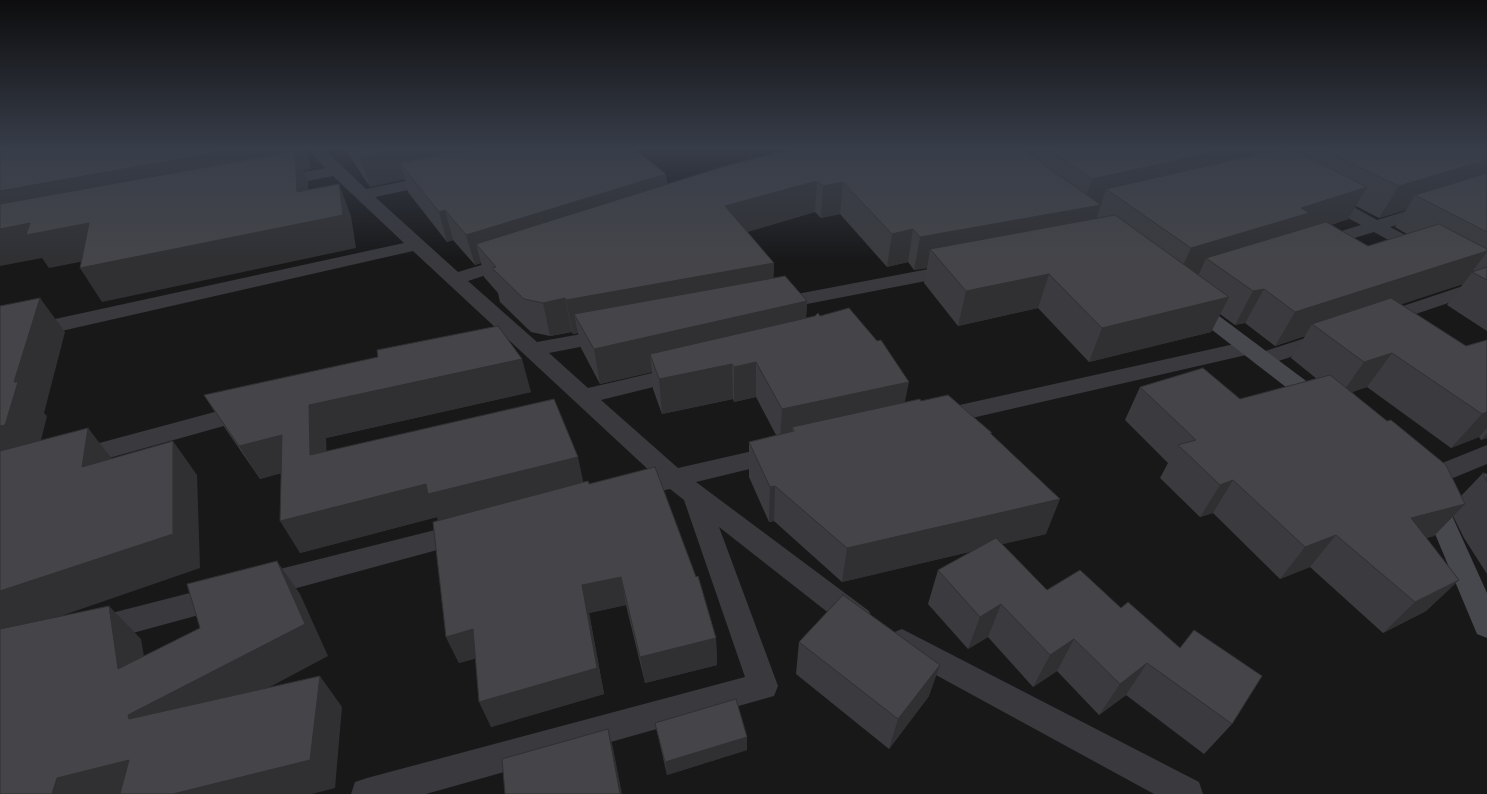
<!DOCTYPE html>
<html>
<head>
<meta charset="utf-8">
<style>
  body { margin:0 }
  canvas { display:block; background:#181819 }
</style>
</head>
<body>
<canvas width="1487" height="794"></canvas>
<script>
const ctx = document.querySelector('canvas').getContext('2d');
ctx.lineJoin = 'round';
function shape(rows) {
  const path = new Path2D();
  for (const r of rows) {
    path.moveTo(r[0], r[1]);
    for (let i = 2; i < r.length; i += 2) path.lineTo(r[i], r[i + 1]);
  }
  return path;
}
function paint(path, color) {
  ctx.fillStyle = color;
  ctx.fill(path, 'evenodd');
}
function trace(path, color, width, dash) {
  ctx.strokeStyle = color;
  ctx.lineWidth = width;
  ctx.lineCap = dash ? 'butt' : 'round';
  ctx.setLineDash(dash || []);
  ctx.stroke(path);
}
paint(shape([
  [308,149,324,149,366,189,435,175,441,177,443,180,441,183,375,197,458,272,511,256,517,257,520,261,517,265,468,281,537,342,609,329,616,330,619,335,616,340,549,353,588,388,682,366,690,368,693,373,690,378,601,400,678,468,779,445,787,448,791,454,787,460,696,482,869,611,873,620,869,629,859,633,849,629,719,527,778,686,774,696,426,794,351,794,355,782,367,778,745,677,684,500,670,489,632,497,623,495,620,488,623,481,653,474,413,251,0,345,0,331,404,243,333,176,276,187,270,185,268,182,270,179,325,168,308,149],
  [1487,186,1487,196,1390,227,1428,247,1431,251,1428,255,1422,256,1416,255,1374,232,1318,249,1312,248,1309,244,1312,240,1361,225,1320,203,1318,199,1320,195,1326,194,1332,195,1377,220,1487,186],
  [955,264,962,266,964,270,962,274,776,310,769,308,766,304,769,300,776,298,955,264],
  [1487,278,1487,290,1380,326,1373,324,1370,320,1373,316,1487,278],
  [1327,331,1334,333,1337,338,1334,343,1263,366,1256,364,1253,359,1256,354,1327,331],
  [1248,341,1255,343,1258,348,1255,353,937,426,929,424,926,418,929,412,937,410,1248,341],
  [248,403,256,405,259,411,256,417,77,467,69,464,65,458,69,452,77,449,248,403],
  [1487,445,1487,464,1424,490,1415,488,1412,481,1415,474,1487,445],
  [463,523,472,526,476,533,472,540,463,543,260,598,250,594,246,586,250,578,260,574,463,523],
  [221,585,231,589,235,597,231,605,221,609,96,643,86,639,82,630,86,621,96,617,221,585],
  [902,629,1199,782,1203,794,1154,794,892,651,888,642,892,633,902,629]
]), '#39393e');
paint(shape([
  [1192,299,1199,301,1329,398,1332,403,1329,408,1321,411,1313,408,1185,309,1182,305,1185,301,1192,299],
  [1432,488,1441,491,1444,498,1487,593,1487,638,1477,634,1420,498,1423,491,1432,488]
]), '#47484e');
paint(shape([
  [345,149,634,149,666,174,667,184,784,151,785,149,1487,149,1487,331,1447,305,1472,272,1474,271,1473,271,1463,284,1401,304,1466,346,1487,340,1487,438,1481,440,1479,437,1451,448,1367,387,1352,392,1461,496,1483,473,1487,474,1487,574,1464,538,1453,516,1434,536,1426,538,1459,580,1426,611,1383,633,1310,567,1280,579,1213,513,1200,517,1160,478,1168,463,1125,420,1140,387,1240,399,1317,379,1291,358,1305,336,1275,346,1245,323,1235,325,1220,314,1211,332,1089,362,1038,308,958,326,924,283,927,268,914,270,908,262,887,267,840,214,821,218,815,212,747,232,774,263,773,278,807,301,806,318,905,402,921,401,991,434,1046,534,1002,544,1047,590,1232,724,1204,754,1126,695,1099,715,1057,671,1033,687,988,637,968,649,928,604,938,570,973,551,842,582,774,521,769,522,749,477,749,442,776,435,756,397,734,402,733,399,662,414,653,389,652,372,600,384,581,348,578,333,573,334,572,332,550,336,531,332,500,302,498,293,484,277,481,263,475,265,453,240,447,242,408,192,405,179,370,187],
  [1356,206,1379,218,1406,210,1395,227,1407,234,1368,246,1331,225,1348,219],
  [531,392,326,438,326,451,584,482,589,484,716,638,717,665,645,683,626,605,589,613,604,694,491,727,476,658,459,663,446,637,438,520,437,517,300,553,281,473,260,479,225,428,204,395],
  [799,642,929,696,889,749,796,674],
  [655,723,747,737,747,750,667,775]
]), '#3b3b3f');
paint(shape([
  [236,149,307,149,311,169,303,171,308,182,310,222,339,184,351,216,356,248,102,302,80,268,297,192,296,172,0,227,0,191],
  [406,149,549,149,400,163,405,179,370,187,360,158],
  [1022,149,1037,149,1034,160],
  [1228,149,1260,149,1249,172,1106,189,1090,238,930,249,927,268,914,270,920,237,1082,209,1092,179],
  [1275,149,1304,149,1300,157,1267,166],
  [1487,160,1487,185,1415,195,1406,210,1379,218,1399,186],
  [666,174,668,203,476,244,481,263,475,265,466,235],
  [817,181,815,212,726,238,725,206],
  [843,182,840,214,821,218,823,186],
  [1367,187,1348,219,1296,237,1206,258,1199,274,1176,281,1191,248,1301,208],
  [445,210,453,240,447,242,439,212],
  [30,223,89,223,110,256,49,268,42,258,0,266,0,229],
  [913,229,908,262,887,267,892,234],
  [1487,251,1487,252,1463,284,1321,331,1312,324,1305,336,1275,346,1295,312],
  [774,263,773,297,574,314,578,333,573,334,566,300],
  [1049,274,1038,308,958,326,966,291],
  [1264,289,1245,323,1235,325,1253,291],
  [1229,297,1211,332,1089,362,1102,328],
  [40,298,65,332,44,413,47,416,36,460,0,470,0,426],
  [565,298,572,332,550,336,543,303],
  [807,301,805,336,650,354,652,372,600,384,594,349],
  [1392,353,1367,387,1340,396,1364,362],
  [522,359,531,392,326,438,328,487,310,455,309,405],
  [756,362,756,397,734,402,734,367],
  [732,364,733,399,662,414,659,379],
  [909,382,902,416,792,427,791,441,780,443,782,409],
  [1487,412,1487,428,1479,437,1451,448,1482,414],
  [88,428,115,463,82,467],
  [1487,433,1487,438,1481,440],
  [282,435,300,468,260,479,239,446],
  [173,441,197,475,200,568,0,637,0,591],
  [578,457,585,490,441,527,437,517,300,553,280,521,426,484],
  [1233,480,1213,513,1200,517,1220,485],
  [775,486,774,521,769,522,770,487],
  [1060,499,1046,534,842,582,847,548],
  [1465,504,1434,536,1382,550,1411,518],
  [1336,535,1310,567,1280,579,1305,547],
  [277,561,300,594,328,656,161,745,129,719,128,715],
  [621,577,626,605,589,613,604,694,491,727,479,702,582,585],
  [1459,580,1426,611,1383,633,1415,602],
  [1001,604,988,637,968,649,980,617],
  [109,606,141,639,151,699,118,669],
  [473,629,485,656,459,663,446,637],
  [716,638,717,665,645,683,640,657],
  [1074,639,1057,671,1033,687,1050,655],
  [1147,663,1126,695,1099,715,1120,684],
  [940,665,929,696,889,749,898,719],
  [320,676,342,707,335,788,312,794,173,794],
  [608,729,613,748,622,794,620,794],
  [747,737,747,750,667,775,665,762],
  [129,760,140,794,52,794,57,778]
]), '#303033');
const building = shape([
  [0,149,236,149,0,191,0,149],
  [354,149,406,149,360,158,354,149],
  [470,149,634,149,666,174,466,235,445,210,439,212,400,163,470,149],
  [784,149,1022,149,1101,205,920,237,913,229,892,234,843,182,823,186,817,181,725,206,774,263,566,300,565,298,543,303,524,299,492,268,496,267,476,244,722,167,786,150,784,149],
  [1048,149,1228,149,1092,179,1048,149],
  [1280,149,1292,149,1367,187,1301,208,1309,213,1191,248,1106,189,1280,149],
  [1322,149,1487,149,1487,160,1399,186,1322,149],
  [295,151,297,192,339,184,343,215,80,268,89,223,26,235,30,223,0,229,0,204,295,151],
  [1487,173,1487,232,1415,195,1487,173],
  [1115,215,1229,297,1102,328,1049,274,966,291,930,249,1115,215],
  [1326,222,1368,246,1439,224,1487,249,1487,251,1295,312,1264,289,1253,291,1206,258,1326,222],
  [1487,267,1487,280,1472,272,1487,267],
  [785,276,807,301,594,349,574,314,785,276],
  [40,298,14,382,18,382,5,425,0,426,0,306,40,298],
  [1391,298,1466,346,1487,340,1487,412,1482,414,1392,353,1364,362,1312,324,1391,298],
  [849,308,877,341,881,340,909,382,782,409,756,362,734,367,732,364,659,379,650,354,815,316,818,313,820,316,849,308],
  [498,326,522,359,309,405,310,455,554,399,578,457,428,494,426,484,280,521,282,435,239,446,204,395,378,357,377,350,498,326],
  [1203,368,1240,399,1330,375,1387,421,1391,420,1446,465,1465,504,1411,518,1459,580,1415,602,1336,535,1305,547,1233,480,1220,485,1178,445,1196,440,1140,387,1203,368],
  [948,395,992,433,990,433,1060,499,847,548,775,486,770,487,749,442,794,431,792,427,920,399,921,401,948,395],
  [88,428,82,467,173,441,173,534,0,591,0,451,88,428],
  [655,467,696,577,698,576,716,638,640,657,621,577,582,585,597,668,479,702,473,629,446,637,433,522,588,481,589,484,655,467],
  [1483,473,1487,474,1487,482,1483,473],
  [996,538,1047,590,1080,570,1121,608,1128,602,1180,648,1194,630,1262,676,1232,724,1147,663,1120,684,1074,639,1050,655,1001,604,980,617,938,570,996,538],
  [277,561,305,624,128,715,129,719,320,676,310,760,173,794,120,794,129,760,57,778,52,794,0,794,0,629,109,606,118,669,200,628,187,584,277,561],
  [843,595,940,665,898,719,799,642,843,595],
  [736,699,747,737,665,762,655,723,736,699],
  [608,729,620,794,505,794,502,759,608,729]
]);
paint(building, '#454549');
trace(building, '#303033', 1);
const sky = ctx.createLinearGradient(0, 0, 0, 260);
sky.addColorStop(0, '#0d0d0e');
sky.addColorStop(0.57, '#373d49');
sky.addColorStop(1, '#373d4900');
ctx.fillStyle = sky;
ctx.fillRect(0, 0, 1487, 260);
</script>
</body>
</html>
